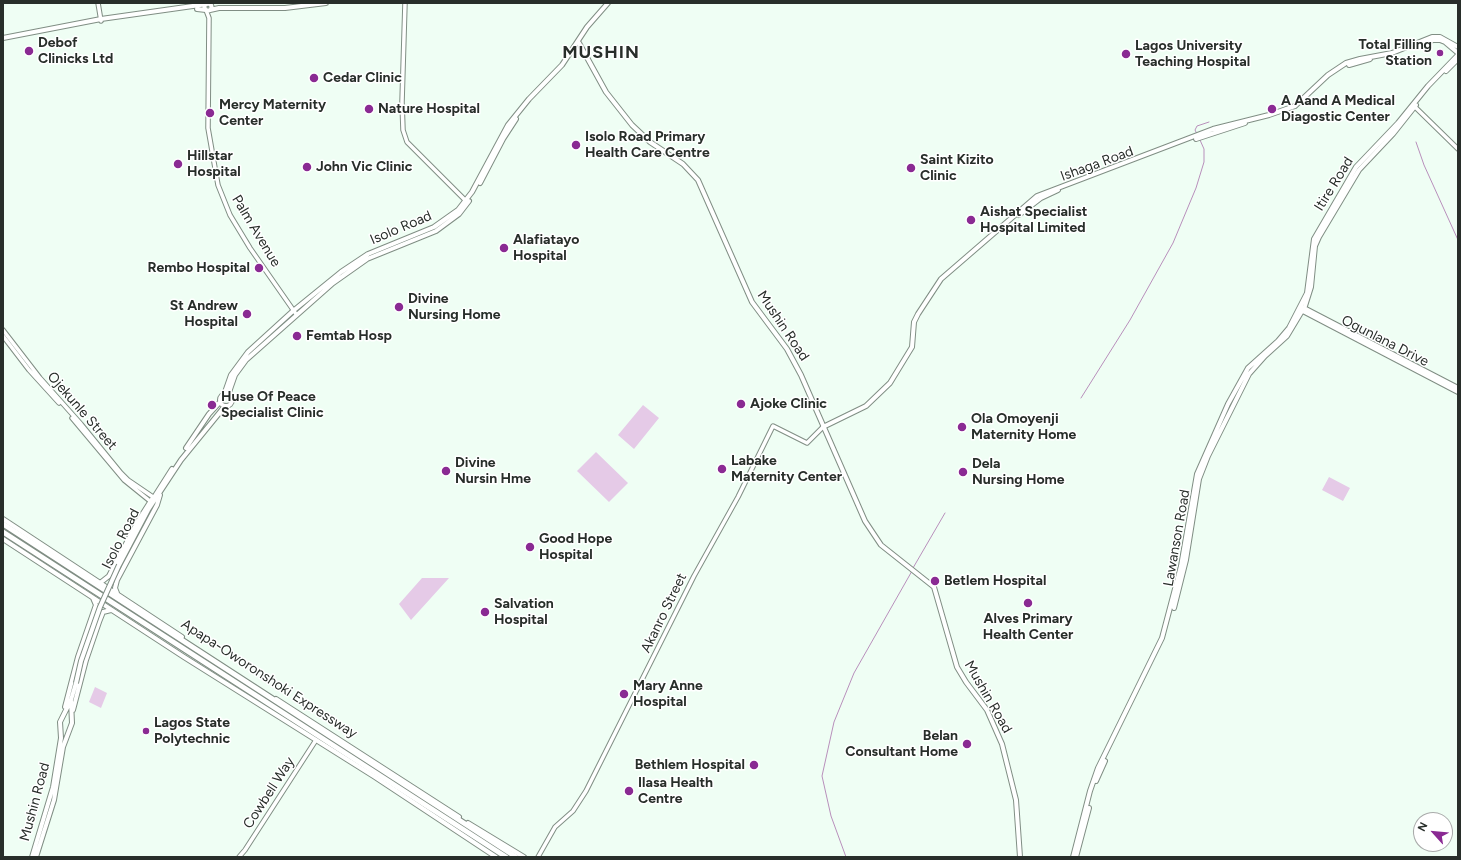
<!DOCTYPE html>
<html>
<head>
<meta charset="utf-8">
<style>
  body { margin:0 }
  #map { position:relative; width:1461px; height:860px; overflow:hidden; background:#effef4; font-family:Figtree,sans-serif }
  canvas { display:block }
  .frame { position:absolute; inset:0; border:4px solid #282e2a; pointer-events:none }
  .north { position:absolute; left:1413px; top:812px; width:40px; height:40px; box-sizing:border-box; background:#fff; border:1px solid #a9abaa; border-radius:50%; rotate:297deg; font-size:11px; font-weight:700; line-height:16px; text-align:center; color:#282e2a }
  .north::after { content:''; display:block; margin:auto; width:14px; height:18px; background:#8a2a93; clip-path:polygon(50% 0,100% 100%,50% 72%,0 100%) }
</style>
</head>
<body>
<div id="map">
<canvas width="1461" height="860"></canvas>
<div class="frame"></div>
<div class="north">N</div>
</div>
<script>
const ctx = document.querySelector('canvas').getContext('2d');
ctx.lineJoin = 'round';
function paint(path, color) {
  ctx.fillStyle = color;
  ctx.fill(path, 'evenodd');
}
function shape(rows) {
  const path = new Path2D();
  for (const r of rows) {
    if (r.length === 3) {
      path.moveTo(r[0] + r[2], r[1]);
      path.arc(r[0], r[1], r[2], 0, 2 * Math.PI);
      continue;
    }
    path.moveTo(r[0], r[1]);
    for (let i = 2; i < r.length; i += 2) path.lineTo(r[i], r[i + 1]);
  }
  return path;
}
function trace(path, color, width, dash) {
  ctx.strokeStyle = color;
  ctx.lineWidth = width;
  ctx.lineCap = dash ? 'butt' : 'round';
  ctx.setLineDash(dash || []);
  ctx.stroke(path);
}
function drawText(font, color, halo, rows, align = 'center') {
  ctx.font = font + ' Figtree,sans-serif';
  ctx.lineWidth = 3;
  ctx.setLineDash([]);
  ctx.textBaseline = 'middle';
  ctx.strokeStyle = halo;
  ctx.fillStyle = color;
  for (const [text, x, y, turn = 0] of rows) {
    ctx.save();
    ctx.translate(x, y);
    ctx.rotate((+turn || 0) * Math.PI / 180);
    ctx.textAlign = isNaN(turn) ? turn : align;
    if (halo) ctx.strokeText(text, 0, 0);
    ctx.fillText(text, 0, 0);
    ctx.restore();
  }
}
paint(shape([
  [643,405,659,418,634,449,618,435],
  [596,452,628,483,609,502,577,471],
  [1329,477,1350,488,1343,501,1322,490],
  [422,578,449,578,411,620,399,604],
  [95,687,107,693,101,708,89,702]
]), '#e5cae7');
trace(shape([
  [1197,134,1195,130,1197,126,1209,122],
  [1416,142,1424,165,1458,240],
  [1081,398,1130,320,1173,243,1196,188,1204,162,1204,149,1200,140],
  [913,568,945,513],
  [846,857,831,816,822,776,834,722,854,673,912,571]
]), '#b88fbb', 1);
const minor = shape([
  [98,3,101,21],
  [209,3,210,4],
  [405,3,402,102,403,130,407,142,466,201],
  [206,10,209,18,208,128,218,185,230,215,250,248,296,314],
  [1413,105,1458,149],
  [3,330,40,378,81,424,121,473,128,480,153,497],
  [3,336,29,370,59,403],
  [72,418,124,480,150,501],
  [239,857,245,850,316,740],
  [538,857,555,827,573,811,586,791,694,576,738,497,773,426,807,443,823,427]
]);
const major = shape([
  [208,7,3.5],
  [197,9,206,10],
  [210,10,219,8,285,8,326,3],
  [3,38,101,19,207,4],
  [579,43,606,92,632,125,650,142,683,164,698,180,752,302,787,349,801,375,865,521,881,545,934,587,957,667,966,682,987,710,1002,744,1016,800,1020,857],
  [1416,45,1433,40,1440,40,1445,42,1458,53],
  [1349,65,1370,59],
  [1446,71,1458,59],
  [1196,139,1245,123],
  [480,183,503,139,516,119],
  [1019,215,1041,198,1058,190],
  [1302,307,1458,388],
  [1301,310,1458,392],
  [226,400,6],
  [224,395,231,375,248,352,293,311,341,272,368,254,434,227,458,210,472,192,508,125,529,99,562,65,587,27,608,3],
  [228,395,235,375,246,360,333,283,367,259,436,231,459,214,469,201],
  [823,427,866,406,890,383,912,347,914,322,918,314,941,279,1037,196,1213,129,1269,115,1295,106,1328,75,1346,63,1360,59,1392,53,1432,37,1440,37,1458,47],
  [186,448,209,414,220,402],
  [151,502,172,469],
  [3,519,182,637],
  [3,539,184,657,375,777,496,857],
  [119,565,148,510,181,460,225,406],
  [100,583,109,576,138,521,152,499],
  [117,593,115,588,117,580,157,505,160,495],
  [1174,608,1186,560,1199,479,1208,456,1249,374,1265,356,1287,336,1305,306,1311,287,1315,246,1319,237,1359,170,1393,134,1416,105],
  [276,699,459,817],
  [65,707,78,657,96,605,93,598],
  [73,710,86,660,99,622,103,612,111,610],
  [1096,781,1105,761],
  [468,823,524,857],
  [32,857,53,787,61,738,60,722,71,700,76,683],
  [36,857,54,800,63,747,72,723,71,701],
  [1073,857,1090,791,1098,768,1162,638,1181,566,1197,474,1228,404,1248,368,1278,341,1289,328,1307,293,1314,239,1356,167,1398,123,1428,86,1458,55],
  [1076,857,1089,808]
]);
const highway = shape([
  [3,524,516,857],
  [3,532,506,857]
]);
trace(minor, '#808e84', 5.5);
trace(major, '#808e84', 6);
trace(highway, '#808e84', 7);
trace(minor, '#fff', 3.5);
trace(major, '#fff', 4);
trace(highway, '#fff', 5);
const majorBridge = shape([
  [76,683,81,661,100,607,119,565]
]);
trace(majorBridge, '#808e84', 6, []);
trace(majorBridge, '#fff', 4);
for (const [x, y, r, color] of [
  [29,51,5,"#8a2a93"],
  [1440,53,4,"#8a2a93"],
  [1126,54,5,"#8a2a93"],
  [314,78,5,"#8a2a93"],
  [369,109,5,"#8a2a93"],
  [1272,109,5,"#8a2a93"],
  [210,113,5,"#8a2a93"],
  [576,145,5,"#8a2a93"],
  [178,164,5,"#8a2a93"],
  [307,167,5,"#8a2a93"],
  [911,168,5,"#8a2a93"],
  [971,220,5,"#8a2a93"],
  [504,248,5,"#8a2a93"],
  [259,268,5,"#8a2a93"],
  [399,307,5,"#8a2a93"],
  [247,314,5,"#8a2a93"],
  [297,336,5,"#8a2a93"],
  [741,404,5,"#8a2a93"],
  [212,405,5,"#8a2a93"],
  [962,427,5,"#8a2a93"],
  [722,469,5,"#8a2a93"],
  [446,471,5,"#8a2a93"],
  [963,472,5,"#8a2a93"],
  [530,547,5,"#8a2a93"],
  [935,581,5,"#8a2a93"],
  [1028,603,5,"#8a2a93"],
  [485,612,5,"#8a2a93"],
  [624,694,5,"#8a2a93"],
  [146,731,4,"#8a2a93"],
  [967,744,5,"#8a2a93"],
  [754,765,5,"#8a2a93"],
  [629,791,5,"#8a2a93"]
]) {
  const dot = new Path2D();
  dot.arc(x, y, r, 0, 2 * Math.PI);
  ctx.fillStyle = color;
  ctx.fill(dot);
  trace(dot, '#fff', 1.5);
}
drawText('bold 14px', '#282e2a', '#fff', [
  ["Debof",38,43],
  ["Clinicks Ltd",38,59],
  ["Total Filling",1432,45,"right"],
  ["Station",1432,61,"right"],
  ["Lagos University",1135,46],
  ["Teaching Hospital",1135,62],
  ["Cedar Clinic",323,78],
  ["A Aand A Medical",1281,101],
  ["Diagostic Center",1281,117],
  ["Mercy Maternity",219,105],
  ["Center",219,121],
  ["Nature Hospital",378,109],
  ["Isolo Road Primary",585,137],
  ["Health Care Centre",585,153],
  ["Hillstar",187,156],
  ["Hospital",187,172],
  ["Saint Kizito",920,160],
  ["Clinic",920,176],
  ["John Vic Clinic",316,167],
  ["Aishat Specialist",980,212],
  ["Hospital Limited",980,228],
  ["Alafiatayo",513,240],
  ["Hospital",513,256],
  ["Rembo Hospital",250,268,"right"],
  ["Divine",408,299],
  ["Nursing Home",408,315],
  ["St Andrew",238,306,"right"],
  ["Hospital",238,322,"right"],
  ["Femtab Hosp",306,336],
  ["Huse Of Peace",221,397],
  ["Specialist Clinic",221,413],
  ["Ajoke Clinic",750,404],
  ["Ola Omoyenji",971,419],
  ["Maternity Home",971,435],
  ["Labake",731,461],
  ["Maternity Center",731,477],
  ["Divine",455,463],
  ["Nursin Hme",455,479],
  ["Dela",972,464],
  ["Nursing Home",972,480],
  ["Good Hope",539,539],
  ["Hospital",539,555],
  ["Betlem Hospital",944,581],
  ["Salvation",494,604],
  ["Hospital",494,620],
  ["Alves Primary",1028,619,"center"],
  ["Health Center",1028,635,"center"],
  ["Mary Anne",633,686],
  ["Hospital",633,702],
  ["Lagos State",154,723],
  ["Polytechnic",154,739],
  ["Belan",958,736,"right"],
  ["Consultant Home",958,752,"right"],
  ["Bethlem Hospital",745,765,"right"],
  ["Ilasa Health",638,783],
  ["Centre",638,799]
], 'left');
drawText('14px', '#282e2a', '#fff', [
  ["Ishaga Road",1097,164,-20],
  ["Itire Road",1334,184,-58],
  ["Isolo Road",401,228,-23],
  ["Palm Avenue",256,231,59],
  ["Mushin Road",783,326,56],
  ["Ogunlana Drive",1385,341,27],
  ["Ojekunle Street",82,411,49],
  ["Lawanson Road",1177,538,-80],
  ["Isolo Road",121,539,-63],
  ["Akanro Street",664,613,-64],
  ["Apapa-Oworonshoki Expressway",269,679,33],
  ["Mushin Road",988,697,60],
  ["Cowbell Way",269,793,-57],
  ["Mushin Road",35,802,-75]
]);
ctx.letterSpacing = '1px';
drawText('bold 18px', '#282e2a', '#fff', [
  ["MUSHIN",601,53]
]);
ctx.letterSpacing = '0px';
</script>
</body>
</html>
